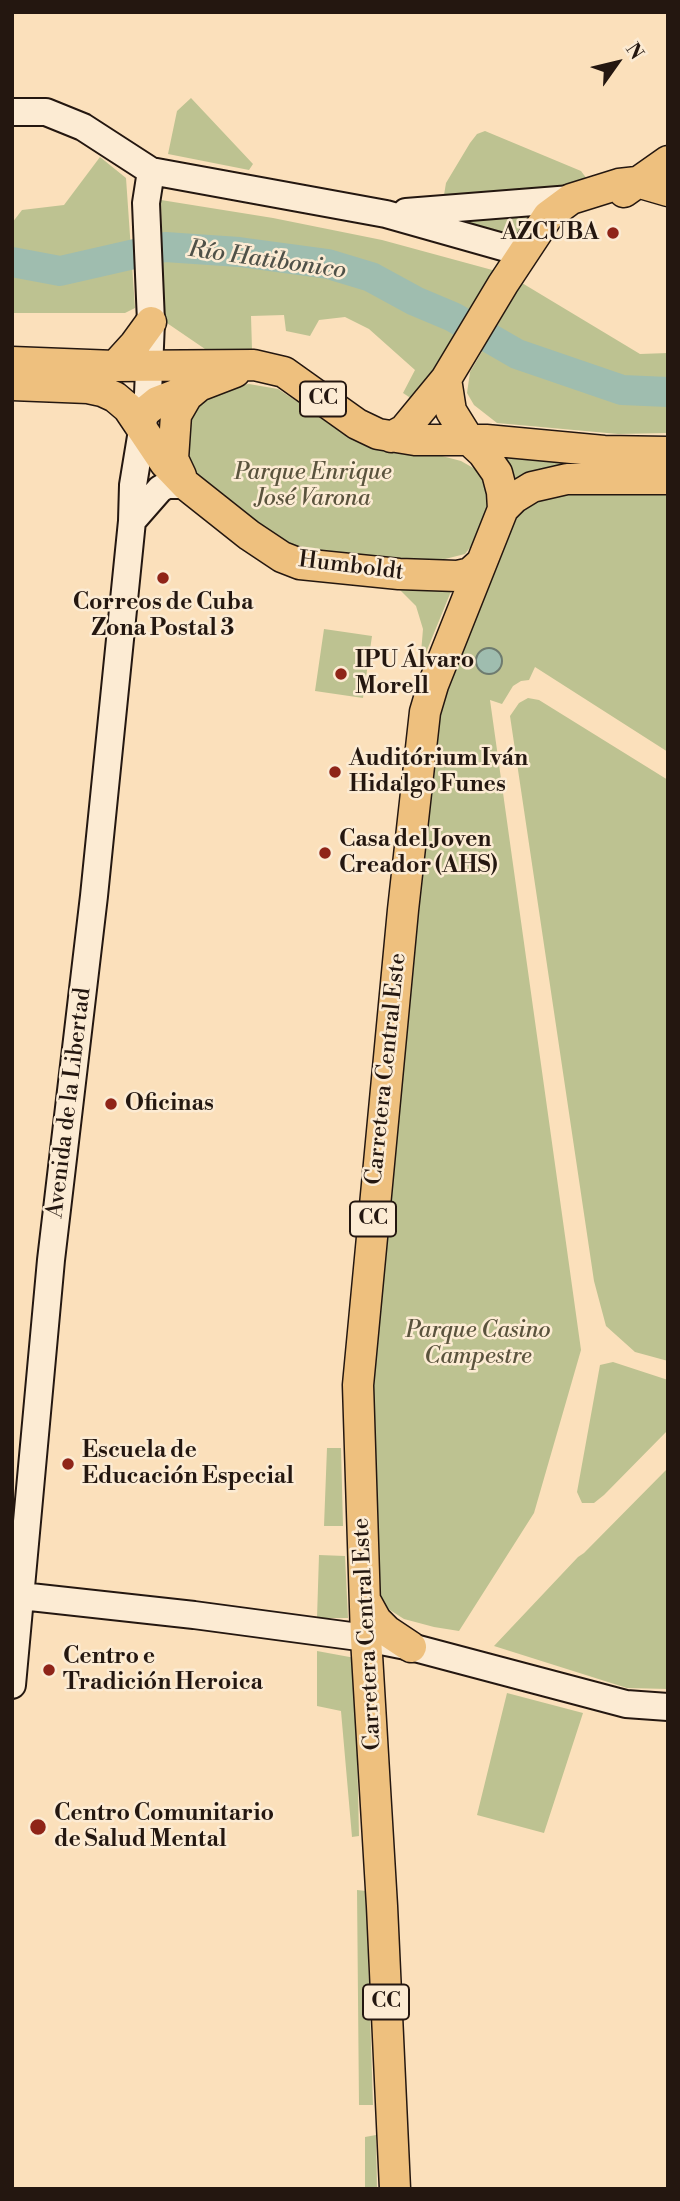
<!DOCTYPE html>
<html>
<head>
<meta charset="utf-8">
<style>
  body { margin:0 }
  #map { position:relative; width:680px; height:2201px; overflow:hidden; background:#fbe0bb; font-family:"Libre Bodoni",serif }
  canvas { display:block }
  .frame { position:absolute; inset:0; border:14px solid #241710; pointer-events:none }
  .north { position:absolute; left:582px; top:28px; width:70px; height:70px; -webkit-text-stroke:5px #fcebd3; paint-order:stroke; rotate:56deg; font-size:19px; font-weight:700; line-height:28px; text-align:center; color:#241710 }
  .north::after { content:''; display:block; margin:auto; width:24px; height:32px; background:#241710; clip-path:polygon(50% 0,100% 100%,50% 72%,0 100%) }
</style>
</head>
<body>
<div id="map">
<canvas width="680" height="2201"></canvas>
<div class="frame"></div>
<div class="north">N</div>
</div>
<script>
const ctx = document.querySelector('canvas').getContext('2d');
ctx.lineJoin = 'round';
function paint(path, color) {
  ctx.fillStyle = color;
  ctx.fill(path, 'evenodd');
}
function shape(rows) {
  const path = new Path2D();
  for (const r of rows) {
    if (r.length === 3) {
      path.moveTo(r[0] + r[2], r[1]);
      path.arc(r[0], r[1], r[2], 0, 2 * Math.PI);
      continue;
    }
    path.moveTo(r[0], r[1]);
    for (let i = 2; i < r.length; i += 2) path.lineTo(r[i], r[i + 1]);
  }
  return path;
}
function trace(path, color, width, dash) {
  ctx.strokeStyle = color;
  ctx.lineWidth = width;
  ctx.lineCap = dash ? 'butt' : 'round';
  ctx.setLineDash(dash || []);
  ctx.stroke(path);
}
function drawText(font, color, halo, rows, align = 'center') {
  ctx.font = font + ' "Libre Bodoni",serif';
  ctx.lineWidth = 5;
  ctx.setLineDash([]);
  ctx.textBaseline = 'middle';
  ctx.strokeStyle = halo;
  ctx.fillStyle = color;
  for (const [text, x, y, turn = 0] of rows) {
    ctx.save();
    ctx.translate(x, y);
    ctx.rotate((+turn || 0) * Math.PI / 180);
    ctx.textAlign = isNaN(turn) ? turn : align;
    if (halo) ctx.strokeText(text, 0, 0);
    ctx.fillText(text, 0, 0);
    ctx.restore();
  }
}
paint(shape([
  [191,98,253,164,249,170,168,154,177,111],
  [485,131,581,171,587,179,587,185,448,201,444,195,446,183,470,143,477,134],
  [100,157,126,178,135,308,125,313,12,313,12,223,22,210,64,205],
  [161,200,273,218,382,240,496,271,415,401,403,393,415,370,369,329,345,317,319,320,310,336,286,331,284,315,251,316,252,349,205,349,164,321],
  [542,213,513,241,448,224],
  [522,283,640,354,668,353,668,433,618,434,497,423,474,405,467,393,470,372],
  [249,384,278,389,348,435,375,449,407,455,442,456,461,461,475,469,484,480,490,505,479,536,465,554,433,562,309,550,297,548,278,538,193,471,182,451,194,406,221,387],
  [503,454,640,462,518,483],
  [668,492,668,752,535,667,529,680,521,681,513,686,502,704,490,700,581,1350,534,1513,459,1631,434,1627,404,1619,379,1603,372,1390,411,942,442,702,516,514,547,494],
  [391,581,452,589,425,655,421,653,423,629,416,606],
  [324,629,372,636,363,698,315,691],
  [528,698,539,700,668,780,668,1361,635,1352,606,1326,594,1281,510,716,519,703],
  [613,1362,668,1380,668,1430,604,1495,594,1503,582,1503,577,1492,600,1365],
  [327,1448,341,1448,343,1526,324,1526],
  [668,1468,668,1689,627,1688,494,1646,578,1557,584,1553],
  [319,1555,345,1556,348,1618,317,1618],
  [317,1651,355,1658,359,1836,352,1837,341,1711,317,1706],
  [507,1693,583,1713,544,1833,477,1815],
  [357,1890,366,1891,373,2105,359,2105],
  [376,2135,377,2189,365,2189,365,2137]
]), '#bdc291');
const water = shape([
  [489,661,13]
]);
paint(water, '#9fbdaf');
trace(water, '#6e7b6f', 2);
trace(shape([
  [12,262,60,271,165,247,239,252,328,264,371,277,415,301,453,317,517,354,622,390,668,392]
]), '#9fbdaf', 30);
const secondary = shape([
  [12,112,46,112,83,127,151,171,386,214,524,253],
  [406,212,571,199],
  [132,521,160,489,167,485,186,485],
  [12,1595,194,1615,366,1638,411,1647,626,1704,668,1707],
  [12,1685,51,1260,94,896,132,521,133,485,148,394,151,322,146,203,151,171]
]);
const primary = shape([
  [624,192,668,161],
  [12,362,115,366,254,365,284,372,357,424,378,434,415,440,486,440,604,451,668,452],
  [115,366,135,344,151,322],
  [12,385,88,388,102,391,115,397,128,408,165,463,186,485,249,535,282,557,300,564,399,574,457,576,470,573,481,563],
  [146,411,157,402,235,372],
  [391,437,404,430,446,379,503,284,548,216,571,199,619,184,637,182,668,191],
  [181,476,173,459,176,415,187,396,199,386],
  [503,509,514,498,532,487,567,479,668,479],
  [365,1600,376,1620,387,1631,411,1647],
  [395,2189,382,1906,366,1638,358,1385,403,910,425,712,433,685,503,509,502,492,497,473,483,453,469,440,451,411,446,379]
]);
trace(secondary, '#241710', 30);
trace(primary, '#241710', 33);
trace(secondary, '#fcebd3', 26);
trace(primary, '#eec07e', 30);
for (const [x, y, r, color] of [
  [613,233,7,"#8f2418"],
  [163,578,7,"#8f2418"],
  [341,674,7,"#8f2418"],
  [335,772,7,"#8f2418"],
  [325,853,7,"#8f2418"],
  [111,1104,7,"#8f2418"],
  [68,1464,7,"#8f2418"],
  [49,1670,7,"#8f2418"],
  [38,1827,9,"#8f2418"]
]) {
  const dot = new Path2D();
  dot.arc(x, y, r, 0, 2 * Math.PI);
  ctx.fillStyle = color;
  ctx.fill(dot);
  trace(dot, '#fcebd3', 2.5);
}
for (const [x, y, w] of [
  [323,399,46],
  [373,1219,46],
  [386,2002,46]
]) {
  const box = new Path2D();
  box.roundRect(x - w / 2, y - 17.5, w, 35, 5);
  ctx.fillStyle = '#fcebd3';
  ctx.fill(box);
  trace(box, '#241710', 2);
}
drawText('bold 21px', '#241710', null, [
  ["CC",323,399],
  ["CC",373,1219],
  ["CC",386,2002]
]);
drawText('bold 23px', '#241710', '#fcebd3', [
  ["AZCUBA",599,233,"right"],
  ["Correos de Cuba",163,603,"center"],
  ["Zona Postal 3",163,629,"center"],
  ["IPU Álvaro",355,661],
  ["Morell",355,687],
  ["Auditórium Iván",349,759],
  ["Hidalgo Funes",349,785],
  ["Casa del Joven",339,840],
  ["Creador (AHS)",339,866],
  ["Oficinas",125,1104],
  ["Escuela de",82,1451],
  ["Educación Especial",82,1477],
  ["Centro e",63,1657],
  ["Tradición Heroica",63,1683],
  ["Centro Comunitario",54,1814],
  ["de Salud Mental",54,1840]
], 'left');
drawText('italic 23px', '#5a533d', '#fcebd3', [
  ["Parque Enrique",313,473],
  ["José Varona",313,499],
  ["Parque Casino",478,1331],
  ["Campestre",478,1357]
]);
drawText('23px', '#241710', '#fcebd3', [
  ["Humboldt",351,567,7],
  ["Carretera Central Este",387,1069,-84],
  ["Avenida de la Libertad",70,1103,-83],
  ["Carretera Central Este",368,1634,-93]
]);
drawText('italic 24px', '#4f5148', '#fcebd3', [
  ["Río Hatibonico",267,261,8]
]);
</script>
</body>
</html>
